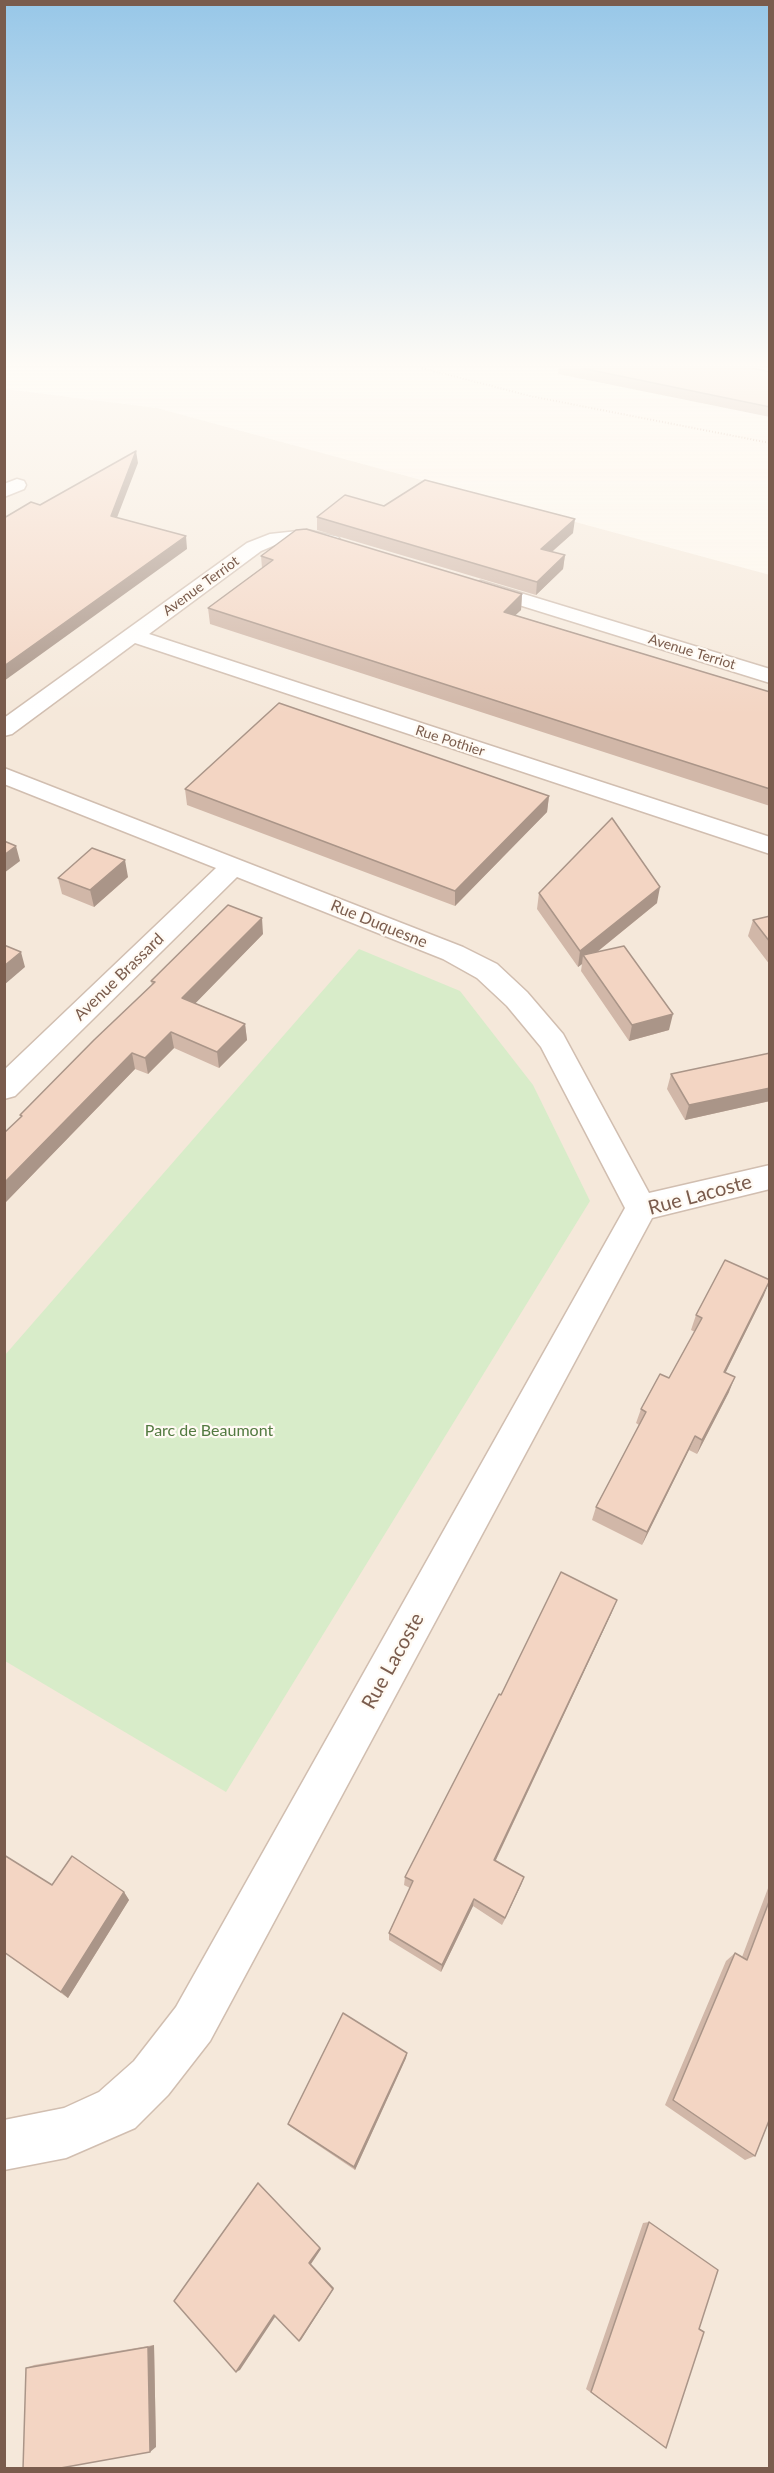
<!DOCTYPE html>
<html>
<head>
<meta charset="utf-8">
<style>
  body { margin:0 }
  #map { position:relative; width:774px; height:2473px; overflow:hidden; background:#fdf6ec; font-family:Lato,sans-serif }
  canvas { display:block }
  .frame { position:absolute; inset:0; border:6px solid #7a5c4d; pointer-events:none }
</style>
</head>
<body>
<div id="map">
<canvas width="774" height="2473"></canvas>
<div class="frame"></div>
</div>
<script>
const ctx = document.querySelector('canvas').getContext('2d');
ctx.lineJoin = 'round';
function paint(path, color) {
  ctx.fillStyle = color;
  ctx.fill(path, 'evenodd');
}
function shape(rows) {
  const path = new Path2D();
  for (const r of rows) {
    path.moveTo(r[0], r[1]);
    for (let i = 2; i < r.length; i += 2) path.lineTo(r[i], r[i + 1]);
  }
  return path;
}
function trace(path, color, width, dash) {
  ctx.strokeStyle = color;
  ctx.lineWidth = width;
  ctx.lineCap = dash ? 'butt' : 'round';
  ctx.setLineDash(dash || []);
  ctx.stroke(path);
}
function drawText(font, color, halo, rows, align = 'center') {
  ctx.font = font + ' Lato,sans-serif';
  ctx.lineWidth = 4.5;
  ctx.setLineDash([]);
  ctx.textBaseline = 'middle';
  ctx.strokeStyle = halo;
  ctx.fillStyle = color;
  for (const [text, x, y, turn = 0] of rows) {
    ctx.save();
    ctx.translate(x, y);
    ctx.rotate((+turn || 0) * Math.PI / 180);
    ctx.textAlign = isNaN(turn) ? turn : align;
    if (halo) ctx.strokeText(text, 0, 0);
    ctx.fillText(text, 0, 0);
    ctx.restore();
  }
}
paint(shape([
  [5,389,157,408,770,575,769,2468,5,2468]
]), '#f5e8da');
paint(shape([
  [359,949,460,991,533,1085,590,1201,226,1792,5,1661,5,1355]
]), '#d8ecc9');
const street = shape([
  [17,479,24,481,26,485,24,489,4,497,4,484,17,479],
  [307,530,338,537,341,541,338,545,331,547,307,542,289,543,275,545,261,551,149,634,770,837,770,854,135,643,12,734,4,736,4,718,247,543,270,534,307,530],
  [481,581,770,669,770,683,474,591,471,587,474,583,481,581],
  [4,768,463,947,497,964,527,992,563,1034,649,1193,770,1165,770,1189,652,1218,210,2041,168,2095,135,2128,66,2158,4,2170,4,2120,64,2108,99,2092,134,2061,176,2007,625,1208,541,1047,507,1006,477,978,443,959,237,877,15,1096,4,1099,4,1070,216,868,4,784,4,768]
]);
trace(street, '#d1beb0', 3);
trace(shape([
  [422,368,530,396,770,443]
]), '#d9b8a5', 2, [1, 2]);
paint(street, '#fff');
paint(shape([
  [559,368,753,368,770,372,770,417,558,374],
  [384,506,573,533,552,552,565,555,563,569,536,595,317,530,317,517],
  [261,556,522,594,521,610,515,615,770,692,770,806,210,624,208,608,262,568],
  [185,789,549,796,547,812,455,906,187,805],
  [128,877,94,907,62,894,58,878],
  [539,893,657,903,597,952,669,1030,629,1041,581,971,582,964,578,967,537,909],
  [770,916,770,965,748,936,753,920],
  [263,934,195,1003,245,1024,247,1040,219,1068,174,1048,148,1074,135,1069,4,1204,4,1133,21,1117,20,1115,152,985,151,981],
  [770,1053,770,1101,685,1120,667,1089,671,1074],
  [764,1295,725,1373,729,1392,697,1454,689,1450,642,1545,592,1520,596,1507,639,1425,636,1423,641,1409,669,1378,695,1332,691,1330,696,1315],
  [612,1612,496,1860,524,1877,521,1885,502,1925,473,1906,441,1972,389,1940,389,1933,410,1888,404,1885,405,1877,501,1695],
  [4,1855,52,1885,124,1892,129,1900,68,1998,4,1953],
  [770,1883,770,2118,755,2156,745,2160,665,2105,726,1961,735,1953,742,1957],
  [407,2053,406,2058,355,2170,291,2127,288,2124],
  [649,2222,699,2329,666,2448,586,2389,643,2223],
  [154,2345,156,2447,26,2368,34,2365]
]), '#d1b7a8');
paint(shape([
  [136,451,138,463,113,528,111,516],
  [575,519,573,533,540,562,541,549],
  [186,536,187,549,4,681,4,666],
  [565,555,563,569,536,595,537,582],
  [522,594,521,610,503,627,504,612],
  [549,796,547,812,455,906,455,891],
  [16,846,20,861,4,873,4,855],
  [125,860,128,877,94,907,90,890],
  [660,887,657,903,587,960,583,955,582,964,578,967,580,951],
  [262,918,263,934,185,1014,182,998],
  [21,952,25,967,4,985,4,966],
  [673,1014,669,1030,629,1041,632,1025],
  [245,1024,247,1040,219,1068,217,1052],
  [171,1032,174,1048,148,1074,145,1058],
  [132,1053,135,1069,4,1204,4,1183],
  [770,1088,770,1101,685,1120,689,1105],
  [770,1280,764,1295,719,1386,724,1372],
  [735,1377,729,1392,697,1454,702,1440],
  [695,1436,689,1450,642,1545,647,1532],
  [617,1600,612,1612,492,1868,494,1860],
  [524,1877,521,1885,502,1925,505,1918],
  [124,1892,129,1900,68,1998,61,1992],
  [474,1899,473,1906,441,1972,442,1965],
  [407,2053,406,2058,355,2170,354,2167],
  [258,2183,321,2249,311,2264,334,2288,301,2340,299,2341,309,2263],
  [277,2314,240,2370,236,2372,274,2315],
  [154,2345,156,2447,150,2452,148,2347]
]), '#aa9588');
const building = shape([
  [581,368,753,368,770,372,770,407,581,368],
  [136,451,111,516,186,536,4,666,4,518,31,502,40,505,136,451],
  [425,480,575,519,541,549,565,555,537,582,317,517,345,495,384,506,425,480],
  [306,529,522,594,504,612,770,692,770,789,208,608,273,560,261,556,296,530,306,529],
  [279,703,549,796,455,891,185,789,279,703],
  [612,818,660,887,580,951,539,893,612,818],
  [4,841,16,846,4,855,4,841],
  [92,848,125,860,90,890,58,878,92,848],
  [228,905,262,918,182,998,245,1024,217,1052,171,1032,145,1058,132,1053,4,1183,4,1133,22,1116,20,1115,94,1040,155,982,151,981,228,905],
  [770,916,770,942,753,920,770,916],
  [4,945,21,952,4,966,4,945],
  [624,946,673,1014,632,1025,583,955,624,946],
  [770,1053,770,1088,689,1105,671,1074,770,1053],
  [725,1260,770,1280,724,1372,735,1377,702,1440,695,1436,647,1532,596,1507,646,1412,641,1409,660,1374,669,1378,702,1318,696,1315,725,1260],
  [561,1572,617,1600,494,1860,524,1877,505,1918,474,1899,442,1965,389,1933,413,1881,405,1877,499,1694,501,1695,561,1572],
  [4,1855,52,1885,72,1856,124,1892,61,1992,4,1952,4,1855],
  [770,1899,770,2118,755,2156,673,2100,735,1953,747,1960,770,1899],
  [343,2013,407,2053,354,2167,288,2124,343,2013],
  [258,2183,320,2248,309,2263,333,2289,299,2341,274,2315,236,2372,174,2301,258,2183],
  [649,2222,718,2270,699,2329,704,2332,666,2448,591,2392,649,2222],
  [148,2347,150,2452,55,2469,23,2469,26,2368,148,2347]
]);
paint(building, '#f3d5c3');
trace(building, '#aa9588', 1.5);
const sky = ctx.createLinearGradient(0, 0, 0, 715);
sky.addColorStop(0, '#97c7e8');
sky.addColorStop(0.51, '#fefbf6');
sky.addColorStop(1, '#fefbf600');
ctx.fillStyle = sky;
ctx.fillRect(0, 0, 774, 715);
drawText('14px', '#7a5c4d', '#fffaf3', [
  ["Avenue Terriot",201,586,-36],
  ["Avenue Terriot",692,652,17],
  ["Rue Pothier",450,741,18]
]);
drawText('16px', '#7a5c4d', '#fffaf3', [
  ["Rue Duquesne",379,924,22],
  ["Avenue Brassard",119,977,-44]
]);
drawText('16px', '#537a41', '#fffaf3', [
  ["Parc de Beaumont",209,1431]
]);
drawText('20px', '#7a5c4d', '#fffaf3', [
  ["Rue Lacoste",700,1195,-15],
  ["Rue Lacoste",393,1661,-61]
]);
</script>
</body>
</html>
